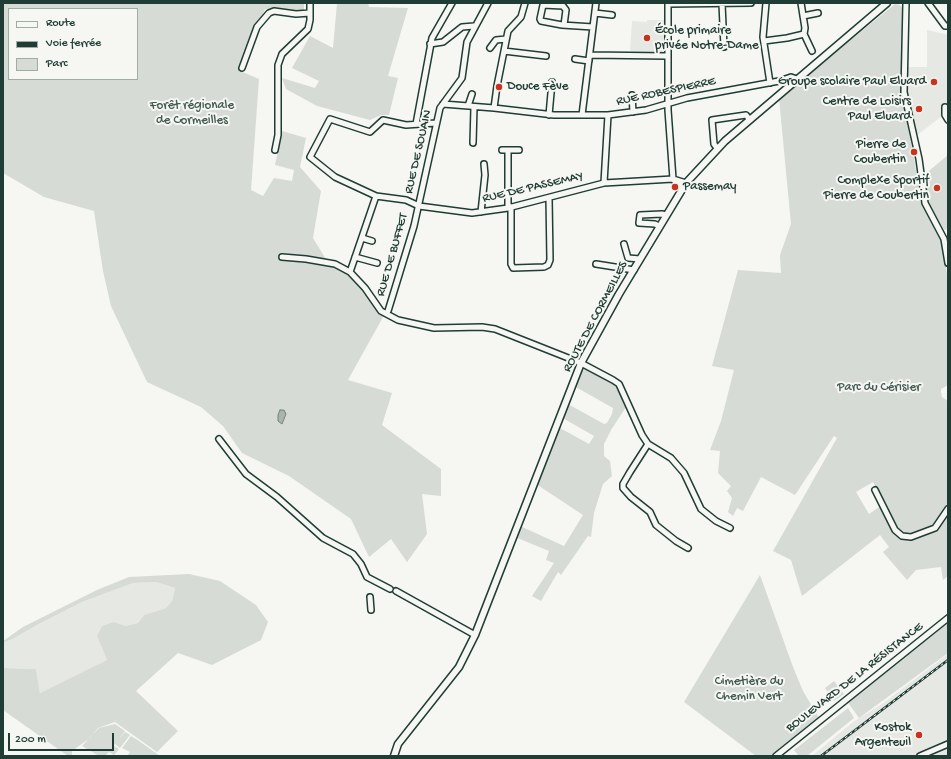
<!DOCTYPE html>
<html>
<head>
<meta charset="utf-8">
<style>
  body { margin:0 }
  #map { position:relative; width:951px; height:759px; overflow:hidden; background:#f6f6f2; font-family:"Gochi Hand",sans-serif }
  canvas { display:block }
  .frame { position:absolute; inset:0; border:4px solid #1f3d34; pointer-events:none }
  .legend { position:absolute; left:8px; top:8px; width:130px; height:72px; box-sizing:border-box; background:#f6f6f2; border:1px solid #a0aca6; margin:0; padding:5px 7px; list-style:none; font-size:12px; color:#1f3d34 }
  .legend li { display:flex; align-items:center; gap:8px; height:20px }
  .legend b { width:20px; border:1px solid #a0aca6 }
  .scale { position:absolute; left:8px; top:733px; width:106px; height:18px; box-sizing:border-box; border:2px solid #1f3d34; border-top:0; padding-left:5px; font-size:12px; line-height:14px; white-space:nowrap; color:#1f3d34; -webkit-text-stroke:3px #f6f6f2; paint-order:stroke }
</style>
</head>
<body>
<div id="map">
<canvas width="951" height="759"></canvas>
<div class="frame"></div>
<ul class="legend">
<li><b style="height:5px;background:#f6f6f2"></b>Route</li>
<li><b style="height:5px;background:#1f3d34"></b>Voie ferrée</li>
<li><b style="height:11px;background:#d6dbd6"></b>Parc</li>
</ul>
<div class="scale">200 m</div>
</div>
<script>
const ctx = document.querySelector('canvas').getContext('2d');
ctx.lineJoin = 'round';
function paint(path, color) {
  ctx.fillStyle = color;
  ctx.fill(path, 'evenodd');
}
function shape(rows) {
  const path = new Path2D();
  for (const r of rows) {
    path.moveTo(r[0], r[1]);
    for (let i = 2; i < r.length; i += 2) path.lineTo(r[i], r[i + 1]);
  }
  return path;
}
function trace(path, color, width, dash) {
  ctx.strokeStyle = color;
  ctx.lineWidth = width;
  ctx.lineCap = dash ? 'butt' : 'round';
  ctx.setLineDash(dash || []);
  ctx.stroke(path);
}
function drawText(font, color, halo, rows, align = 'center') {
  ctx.font = font + ' "Gochi Hand",sans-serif';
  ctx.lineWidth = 4;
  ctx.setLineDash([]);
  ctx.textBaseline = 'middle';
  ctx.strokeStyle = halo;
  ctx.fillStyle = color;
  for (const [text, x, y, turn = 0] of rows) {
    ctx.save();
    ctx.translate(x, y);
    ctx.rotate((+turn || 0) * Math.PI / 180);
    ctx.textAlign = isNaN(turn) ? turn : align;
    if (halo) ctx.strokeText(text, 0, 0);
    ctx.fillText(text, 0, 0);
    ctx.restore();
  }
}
paint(shape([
  [647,20,665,20,663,53,660,54,634,53,633,51,630,51,632,21,647,22],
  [927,30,948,35,948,123,942,116,916,136,907,91,907,67,927,67],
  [156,582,175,588,172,601,166,608,144,615,138,623,126,626,114,622,97,636,107,660,40,693,36,669,3,668,3,643,82,602,133,583],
  [948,654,948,756,812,756,853,722,882,704]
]), '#e6e8e4');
paint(shape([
  [3,3,304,3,304,12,265,9,240,71,259,79,251,190,263,196,274,178,292,181,294,170,275,165,282,131,306,138,300,167,321,191,313,238,327,261,347,272,362,286,383,317,348,380,392,393,382,425,441,469,441,496,422,494,427,534,407,562,391,539,369,557,351,519,289,476,242,453,223,426,201,407,147,382,111,306,103,271,94,211,44,197,3,173],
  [9,9,137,9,137,79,9,79],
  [337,3,368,3,369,7,408,8,388,76,398,78,389,115,381,115,370,120,317,106,286,89,282,78,315,88,319,81,292,68,310,36,333,48],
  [895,4,900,5,903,10,901,93,914,157,920,201,942,240,948,281,948,385,941,389,941,392,942,397,948,401,948,505,946,508,948,512,948,576,943,580,941,567,916,570,907,580,883,552,889,547,880,535,802,596,791,560,773,551,837,438,834,436,795,495,761,477,743,511,737,508,733,516,728,512,732,498,727,491,731,486,718,473,720,451,710,450,721,421,734,370,712,366,738,270,781,273,780,255,791,224,779,98],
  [873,482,885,503,869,514,856,492],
  [948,155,948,229,944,230,927,201,924,175],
  [587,369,618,385,626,407,611,430,604,444,604,456,610,461,612,476,603,484,594,513,591,537,588,536,561,575,558,572,541,601,532,596,554,563,546,560,549,551,515,537,520,526,564,546,583,515,536,484,558,427,589,444,594,436,561,417,566,403,604,424,607,423,612,414,613,408,574,386,581,370],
  [189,574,220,581,256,605,268,622,261,640,212,665,178,653,136,691,178,731,157,752,115,722,98,728,90,738,72,751,72,755,68,756,3,710,3,668,36,669,40,693,107,660,97,636,102,626,114,622,126,626,138,623,144,615,166,608,172,601,175,588,156,582,133,583,82,602,39,624,14,638,3,643,3,641,23,627,97,590,129,577],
  [760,575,793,667,803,691,819,718,774,756,756,756,684,702],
  [948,623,948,653,859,718,847,701],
  [834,681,844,694,834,701,825,688],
  [848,708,854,718,807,756,799,756,794,750],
  [115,724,125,731,118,740,125,732,130,735,120,748,115,744,111,748,114,746,119,749,114,755,109,752,105,756,99,756,82,746,99,728],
  [131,736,139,741,160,756,127,756,130,752,122,748]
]), '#d6dbd6');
const water = shape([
  [280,410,284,410,286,414,282,424,278,421,278,415,280,410]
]);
paint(water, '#aab3ae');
trace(water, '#72847d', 1);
const minor = shape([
  [668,3,668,110,673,179,682,189],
  [766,3,763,37,770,83],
  [906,3,904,92,919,159,925,203,944,239,948,263],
  [928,3,945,26,948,26],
  [668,4,751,3],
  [722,4,724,47],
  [595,13,612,15],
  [803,16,818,13],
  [564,25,566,10,563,6,543,5,540,19,541,21,562,25,593,27],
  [804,34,812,51],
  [764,41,787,38,804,34,805,28,801,3],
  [430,44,443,42,462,27,474,26],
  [490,48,496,40,506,39],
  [504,51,546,56],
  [590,55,667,56],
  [575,59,589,61],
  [242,68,257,27,269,13,274,11,296,14,310,13],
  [632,95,633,112],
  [443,104,494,108,554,115,608,115,646,110,687,98,779,81,791,77,797,79],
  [468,106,472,94],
  [945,107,945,115,948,120],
  [494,108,497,86,508,31,521,17,525,3],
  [549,115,552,82],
  [582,115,596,3],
  [436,123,406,125,383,120,370,132,330,119,310,157,335,177,376,196,406,200,419,206,472,213,508,208,604,183,673,179,686,183],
  [416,124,432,38,452,3],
  [473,143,474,107],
  [717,148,714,144,712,120,746,115,750,120],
  [275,150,278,135,278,65,282,54,308,29,310,20,310,3],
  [502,150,519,150],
  [508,150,508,208],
  [604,183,608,115],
  [511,207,511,264,513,268,544,267,548,265,550,260,549,198],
  [481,212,485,175,484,164],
  [659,226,655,224,639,223,640,215,662,214,666,215],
  [362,238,372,241],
  [624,244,628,258,640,259],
  [282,257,306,259,335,264,350,272,365,288,381,311,398,320,434,328,482,327,495,329,581,363,613,380,619,384,642,435,648,444,671,458,684,473,701,509,716,521,730,528],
  [355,257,377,263],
  [596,264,634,270],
  [350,272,376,196],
  [388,311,414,226,440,108,462,78,467,42,488,3],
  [219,439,246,474,277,497,323,538,353,554,361,564,367,577,390,589],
  [648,444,630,472,623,484,623,488,631,497,650,512,656,525,676,541,688,548],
  [875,490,895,530,902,536,911,537,935,528,948,509],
  [396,591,475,635],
  [370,597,371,610],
  [776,756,948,618],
  [920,756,948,744]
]);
const major = shape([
  [394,756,398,744,459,667,475,635,581,363,619,294,686,183,725,141,887,3]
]);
trace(minor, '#1f3d34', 8);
trace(major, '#1f3d34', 9);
trace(minor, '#f6f6f2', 5);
trace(major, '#f6f6f2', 6);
const rail = shape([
  [821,756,948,660]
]);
trace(rail, '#1f3d34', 2.5);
trace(rail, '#f6f6f2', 1, [3]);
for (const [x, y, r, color] of [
  [647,38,4,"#c8321e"],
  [934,82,4,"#c8321e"],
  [499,87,4,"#c8321e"],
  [919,109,4,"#c8321e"],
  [914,152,4,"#c8321e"],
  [675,187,4,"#c8321e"],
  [937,188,4,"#c8321e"],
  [919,735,4,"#c8321e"]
]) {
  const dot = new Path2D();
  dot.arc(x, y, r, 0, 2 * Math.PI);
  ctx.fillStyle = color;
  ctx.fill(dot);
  trace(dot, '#f6f6f2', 1.5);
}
drawText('13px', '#1f3d34', '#f6f6f2', [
  ["École primaire",655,31,"left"],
  ["privée Notre-Dame",655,46,"left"],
  ["Groupe scolaire Paul Eluard",926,82],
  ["Douce Fève",507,87,"left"],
  ["Centre de Loisirs",911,102],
  ["Paul Eluard",911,117],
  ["Pierre de",906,145],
  ["Coubertin",906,160],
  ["Complexe Sportif",929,181],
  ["Pierre de Coubertin",929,196],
  ["Passemay",683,187,"left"],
  ["Kostok",911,728],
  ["Argenteuil",911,743]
], 'right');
drawText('13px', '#1f3d34', '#f6f6f2', [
  ["RUE ROBESPIERRE",666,92,-12],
  ["RUE DE SOUAIN",419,152,-77],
  ["RUE DE PASSEMAY",533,188,-13],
  ["RUE DE BUFFET",393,255,-74],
  ["ROUTE DE CORMEILLES",596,317,-62],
  ["BOULEVARD DE LA RÉSISTANCE",855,678,-38]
]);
drawText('13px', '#445d54', '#f6f6f2', [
  ["Forêt régionale",192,106],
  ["de Cormeilles",192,121],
  ["Parc du Cérisier",879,388],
  ["Cimetière du",749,682],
  ["Chemin Vert",749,697]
]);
</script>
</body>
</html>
